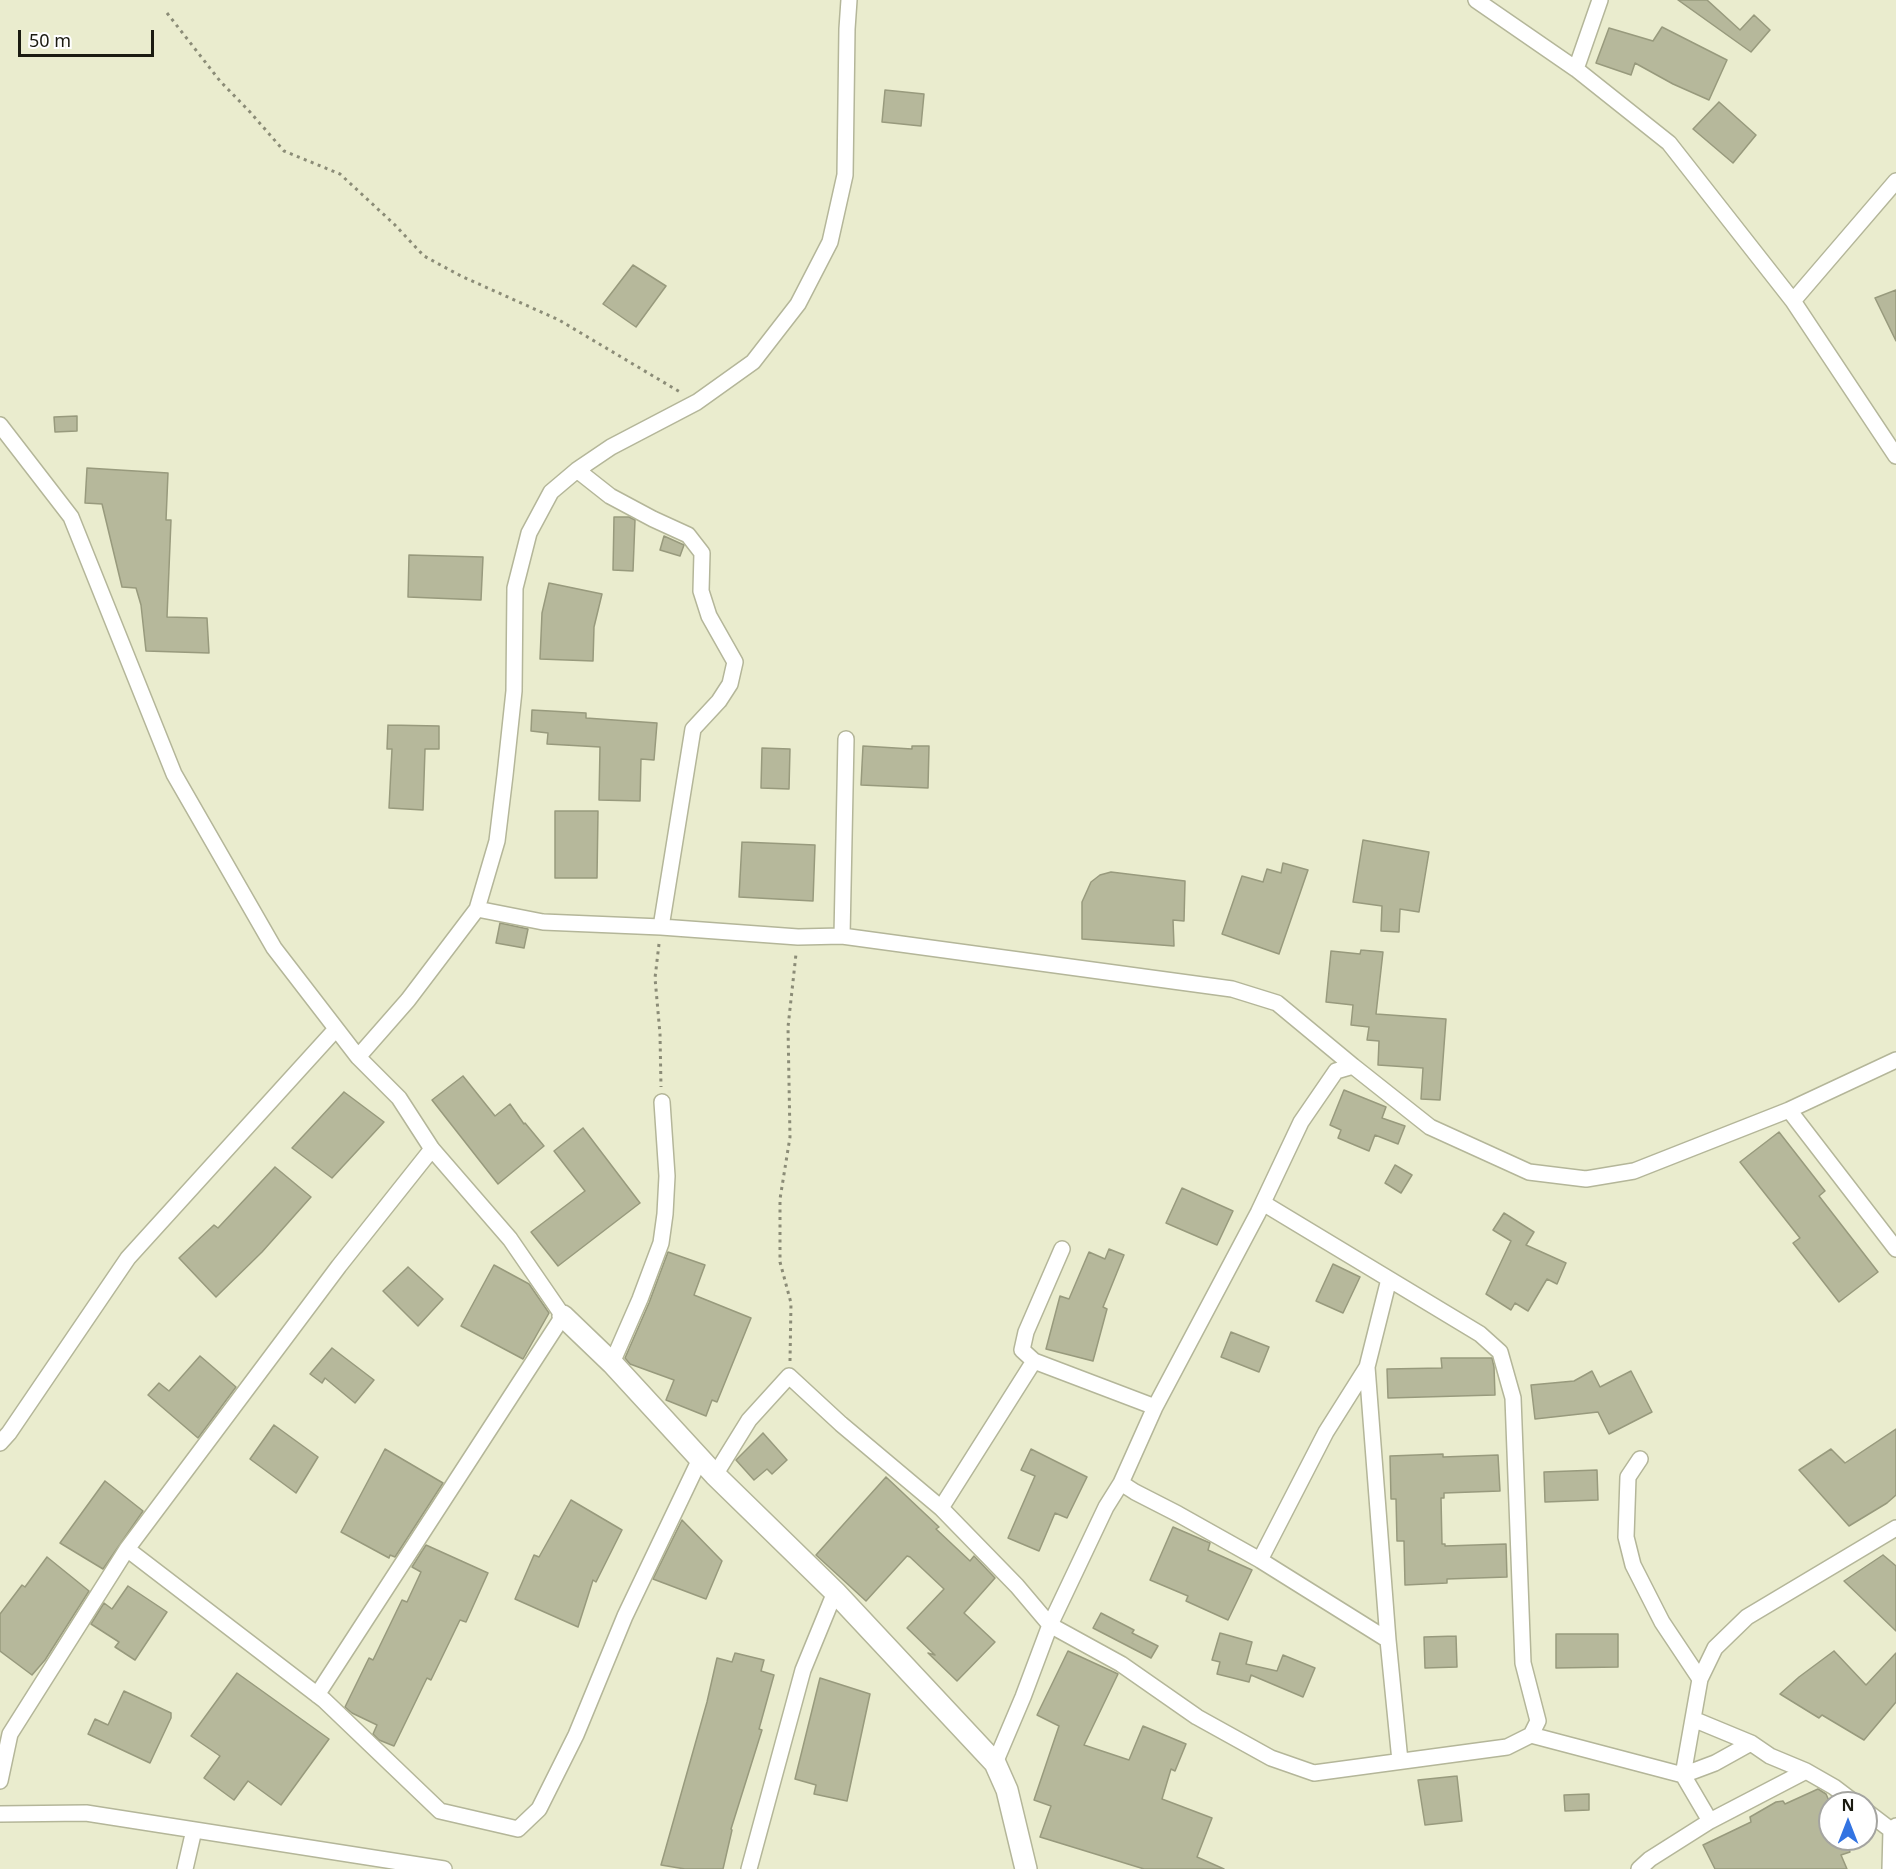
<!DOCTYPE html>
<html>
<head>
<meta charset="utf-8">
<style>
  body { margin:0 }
  #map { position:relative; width:1896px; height:1869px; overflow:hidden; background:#eaecce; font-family:"Noto Sans",sans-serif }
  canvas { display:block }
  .north { position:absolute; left:1818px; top:1791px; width:60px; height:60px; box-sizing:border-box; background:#fff; border:2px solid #a4a4a0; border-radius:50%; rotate:0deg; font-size:16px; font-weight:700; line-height:24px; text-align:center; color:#1b1b11 }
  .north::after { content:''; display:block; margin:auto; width:21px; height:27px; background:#3374e2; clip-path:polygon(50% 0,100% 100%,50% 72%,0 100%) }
  .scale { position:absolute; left:18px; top:30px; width:136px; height:27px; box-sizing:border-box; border:3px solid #1b1b11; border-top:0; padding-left:8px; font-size:18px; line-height:21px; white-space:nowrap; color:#1b1b11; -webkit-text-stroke:4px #fff; paint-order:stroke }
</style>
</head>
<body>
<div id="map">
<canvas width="1896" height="1869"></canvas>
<div class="north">N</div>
<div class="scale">50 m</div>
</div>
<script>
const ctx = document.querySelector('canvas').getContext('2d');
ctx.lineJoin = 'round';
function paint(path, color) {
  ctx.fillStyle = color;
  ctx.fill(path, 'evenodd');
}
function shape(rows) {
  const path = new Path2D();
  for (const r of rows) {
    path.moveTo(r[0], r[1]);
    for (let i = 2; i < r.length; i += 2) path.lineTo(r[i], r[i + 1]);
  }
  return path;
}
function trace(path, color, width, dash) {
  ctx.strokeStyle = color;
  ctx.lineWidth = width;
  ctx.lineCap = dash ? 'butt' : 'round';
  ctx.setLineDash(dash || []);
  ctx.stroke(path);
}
const building = shape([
  [1678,0,1707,0,1740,30,1754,15,1770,30,1751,52,1678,0],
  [1662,27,1727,60,1709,100,1673,84,1635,63,1631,75,1596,63,1609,28,1653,41,1662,27],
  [885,90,924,94,921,126,882,122,885,90],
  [1719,102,1756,135,1733,163,1693,129,1719,102],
  [633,265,666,286,636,327,603,304,633,265],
  [1896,290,1896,341,1875,298,1896,290],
  [77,416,77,431,55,432,54,417,77,416],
  [87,468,168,473,166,520,171,520,167,617,207,618,209,653,146,651,141,605,136,588,122,587,102,504,85,503,87,468],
  [614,517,629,517,635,520,633,571,613,570,614,517],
  [664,536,684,545,680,556,660,550,664,536],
  [409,555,483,557,481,600,408,597,409,555],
  [549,583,602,594,594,627,593,661,540,659,542,613,549,583],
  [532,710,586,713,586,718,657,723,654,760,641,759,640,801,599,800,600,747,547,744,548,733,531,731,532,710],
  [388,725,439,726,439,749,425,749,423,810,389,808,392,749,387,749,388,725],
  [863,746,912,749,912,746,929,746,928,788,861,785,863,746],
  [762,748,790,749,789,789,761,788,762,748],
  [555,811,598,811,597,878,555,878,555,811],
  [1363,840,1429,852,1419,912,1400,909,1399,932,1381,931,1382,906,1353,902,1363,840],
  [742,842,815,845,813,901,739,897,742,842],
  [1283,863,1308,870,1279,954,1222,934,1242,876,1263,882,1267,869,1281,873,1283,863],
  [1111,872,1185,881,1184,921,1173,920,1174,946,1082,939,1082,902,1091,882,1100,875,1111,872],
  [500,923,528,929,524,948,496,943,500,923],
  [1361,950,1383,952,1376,1014,1446,1019,1440,1100,1421,1099,1423,1068,1378,1065,1379,1041,1367,1040,1369,1027,1351,1025,1353,1005,1326,1002,1331,951,1360,954,1361,950],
  [463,1076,495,1116,510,1104,524,1124,525,1123,544,1146,498,1184,432,1100,463,1076],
  [1344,1090,1386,1107,1382,1118,1405,1126,1398,1144,1375,1135,1369,1151,1338,1138,1341,1130,1330,1125,1344,1090],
  [344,1092,384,1122,332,1178,292,1148,344,1092],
  [583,1128,640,1203,558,1266,531,1232,585,1191,554,1151,583,1128],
  [1779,1132,1825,1191,1819,1196,1878,1272,1839,1302,1793,1243,1800,1238,1740,1162,1779,1132],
  [1395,1165,1412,1175,1401,1193,1385,1183,1395,1165],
  [275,1167,311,1197,262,1252,216,1297,179,1258,214,1225,218,1228,275,1167],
  [1182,1188,1233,1211,1217,1245,1166,1223,1182,1188],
  [1504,1213,1534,1232,1526,1245,1566,1263,1557,1284,1547,1279,1528,1311,1515,1303,1511,1310,1486,1294,1511,1241,1493,1230,1504,1213],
  [1109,1249,1124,1255,1103,1307,1107,1309,1093,1361,1046,1349,1060,1296,1069,1299,1089,1252,1105,1259,1109,1249],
  [668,1252,705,1265,694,1295,751,1318,717,1402,712,1400,706,1416,666,1400,674,1380,630,1364,625,1358,649,1303,668,1252],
  [1333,1264,1360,1277,1343,1313,1316,1301,1333,1264],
  [494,1265,529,1284,549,1313,523,1359,461,1326,494,1265],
  [408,1267,443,1299,418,1326,383,1291,408,1267],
  [1231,1332,1269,1347,1259,1372,1221,1357,1231,1332],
  [332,1348,374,1380,355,1403,325,1378,322,1383,310,1374,332,1348],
  [200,1356,236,1387,198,1438,148,1395,159,1383,169,1391,200,1356],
  [1441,1358,1492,1358,1494,1367,1495,1395,1388,1398,1387,1369,1442,1368,1441,1358],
  [1592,1371,1600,1387,1631,1371,1652,1412,1609,1434,1598,1412,1535,1419,1531,1385,1574,1381,1592,1371],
  [274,1425,318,1457,296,1493,250,1459,274,1425],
  [1896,1429,1896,1495,1887,1503,1849,1526,1799,1470,1831,1449,1845,1463,1896,1429],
  [763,1433,787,1460,772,1474,767,1469,754,1480,736,1460,763,1433],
  [385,1449,443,1483,395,1557,390,1555,389,1558,341,1532,385,1449],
  [1031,1449,1087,1477,1067,1518,1055,1513,1039,1551,1008,1538,1035,1476,1021,1470,1031,1449],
  [1443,1454,1443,1457,1498,1455,1500,1491,1444,1493,1444,1498,1441,1498,1442,1544,1445,1544,1445,1546,1506,1544,1507,1577,1447,1579,1447,1583,1405,1585,1404,1541,1397,1541,1396,1499,1391,1499,1390,1456,1443,1454],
  [1597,1470,1598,1500,1545,1502,1544,1472,1597,1470],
  [886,1477,939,1527,936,1529,970,1561,974,1556,995,1578,964,1613,995,1642,957,1681,928,1653,935,1655,907,1628,944,1589,910,1557,907,1556,866,1601,816,1555,886,1477],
  [105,1481,143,1511,103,1569,60,1543,105,1481],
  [571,1500,622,1530,596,1582,593,1580,578,1627,515,1599,534,1555,539,1557,571,1500],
  [682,1520,722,1561,706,1599,653,1579,682,1520],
  [1173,1527,1210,1543,1208,1550,1252,1570,1228,1620,1186,1601,1188,1596,1150,1580,1173,1527],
  [426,1545,488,1573,466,1622,460,1620,431,1680,427,1678,394,1746,379,1740,373,1734,377,1725,352,1713,345,1707,369,1658,373,1660,402,1600,407,1602,421,1572,412,1567,426,1545],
  [1883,1555,1896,1566,1896,1631,1844,1581,1883,1555],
  [47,1557,89,1591,45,1660,32,1675,0,1651,0,1614,22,1585,25,1587,47,1557],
  [128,1586,167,1612,135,1660,115,1647,119,1642,91,1624,104,1603,112,1609,128,1586],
  [1101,1613,1134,1630,1132,1633,1158,1646,1151,1658,1093,1628,1101,1613],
  [1220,1633,1252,1642,1246,1664,1277,1671,1283,1655,1315,1668,1303,1697,1251,1675,1249,1682,1217,1674,1220,1662,1212,1660,1220,1633],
  [1556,1634,1618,1634,1618,1667,1556,1668,1556,1634],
  [1456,1636,1457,1667,1425,1668,1424,1637,1456,1636],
  [1068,1651,1118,1674,1084,1745,1129,1760,1143,1726,1186,1744,1175,1771,1171,1769,1162,1799,1212,1818,1197,1857,1224,1869,1144,1869,1040,1837,1051,1806,1034,1800,1059,1726,1037,1715,1068,1651],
  [1834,1651,1866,1685,1896,1653,1896,1702,1864,1740,1822,1715,1819,1718,1780,1694,1799,1677,1834,1651],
  [735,1653,764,1660,761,1671,774,1675,759,1729,762,1730,731,1829,732,1830,723,1869,685,1869,661,1865,707,1702,717,1658,732,1662,735,1653],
  [237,1673,329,1739,281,1805,248,1781,234,1800,204,1778,220,1756,191,1736,237,1673],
  [820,1678,870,1694,847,1801,814,1794,816,1785,795,1779,820,1678],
  [124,1691,171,1713,171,1718,150,1763,88,1734,95,1719,108,1725,124,1691],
  [1457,1776,1462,1821,1425,1825,1418,1780,1457,1776],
  [1818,1789,1826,1794,1830,1803,1830,1839,1845,1839,1850,1852,1841,1855,1847,1869,1715,1869,1703,1845,1751,1822,1750,1817,1776,1802,1783,1801,1785,1804,1818,1789],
  [1589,1794,1589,1810,1565,1811,1564,1795,1589,1794]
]);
paint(building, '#b6b89b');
trace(building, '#989a7d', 1.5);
const street = shape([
  [1476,0,1576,69,1600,0],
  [1576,69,1669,143,1793,301,1896,456],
  [1793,301,1896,181],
  [0,425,71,517,174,774,274,948,358,1057,399,1098,432,1149,510,1239,563,1316,317,1695],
  [577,470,610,496,653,519,688,535,702,553,701,591,709,616,735,662,730,684,719,701,693,729,661,927],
  [477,909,543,922,661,927,798,937,842,936,1232,989,1277,1003,1353,1066],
  [842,936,846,739],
  [358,1057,408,1000,477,909,497,841,505,775,514,691,515,588,529,533,551,492,577,470,611,447,697,402,753,362,798,304,830,242,845,175,847,29,849,0],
  [1789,1110,1896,1249],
  [1062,1249,1026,1332,1022,1350,1034,1361,1155,1407],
  [612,1363,640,1299,661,1243,665,1214,667,1176,662,1102],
  [0,1443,9,1433,128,1258,336,1029],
  [1640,1459,1628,1477,1626,1537,1633,1565,1662,1622,1700,1679],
  [715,1475,749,1420,789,1376,841,1424,941,1508,1017,1586,1050,1625,1121,1664,1197,1717,1271,1758,1314,1773,1507,1747,1531,1735,1538,1721,1523,1663,1513,1398,1500,1352,1480,1334,1263,1203],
  [1121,1483,1135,1492,1178,1514,1260,1560,1388,1640,1400,1761],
  [941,1508,1034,1361],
  [127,1549,324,1700,440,1811,518,1829,539,1809,576,1735,625,1616,700,1459],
  [1260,1560,1326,1432,1367,1367],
  [1388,1640,1367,1367,1389,1279],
  [1693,1719,1751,1743,1770,1756,1806,1771,1834,1787,1855,1803],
  [1531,1735,1683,1775,1715,1763,1751,1743],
  [995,1763,1023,1697,1050,1625,1106,1507,1121,1483,1155,1407,1258,1213,1301,1122,1336,1071,1353,1066,1430,1127,1529,1172,1586,1179,1634,1171,1789,1110,1896,1060],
  [0,1781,10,1734,127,1549,339,1266,432,1149],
  [1866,1811,1891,1830],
  [0,1814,86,1813,444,1869],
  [1710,1821,1683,1775,1700,1679,1715,1648,1747,1617,1896,1528],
  [185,1869,194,1830],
  [749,1869,803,1670,835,1592],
  [1639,1869,1650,1859,1710,1821,1806,1771],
  [1890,1869,1891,1830,1896,1826]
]);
const secondary = shape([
  [563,1316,612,1363,715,1475,835,1592,995,1763,1007,1790,1026,1869]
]);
trace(street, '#b4b699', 18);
trace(secondary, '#b4b699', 24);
trace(shape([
  [167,13,220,81,250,112,284,151,340,174,394,224,424,256,461,276,559,320,680,392],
  [659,944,655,978,660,1034,661,1087],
  [790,1361,791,1303,780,1262,780,1199,790,1137,788,1027,796,954]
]), '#8b8c77', 3, [3, 4.5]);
trace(street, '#fff', 15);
trace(secondary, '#fff', 21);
</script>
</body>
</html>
